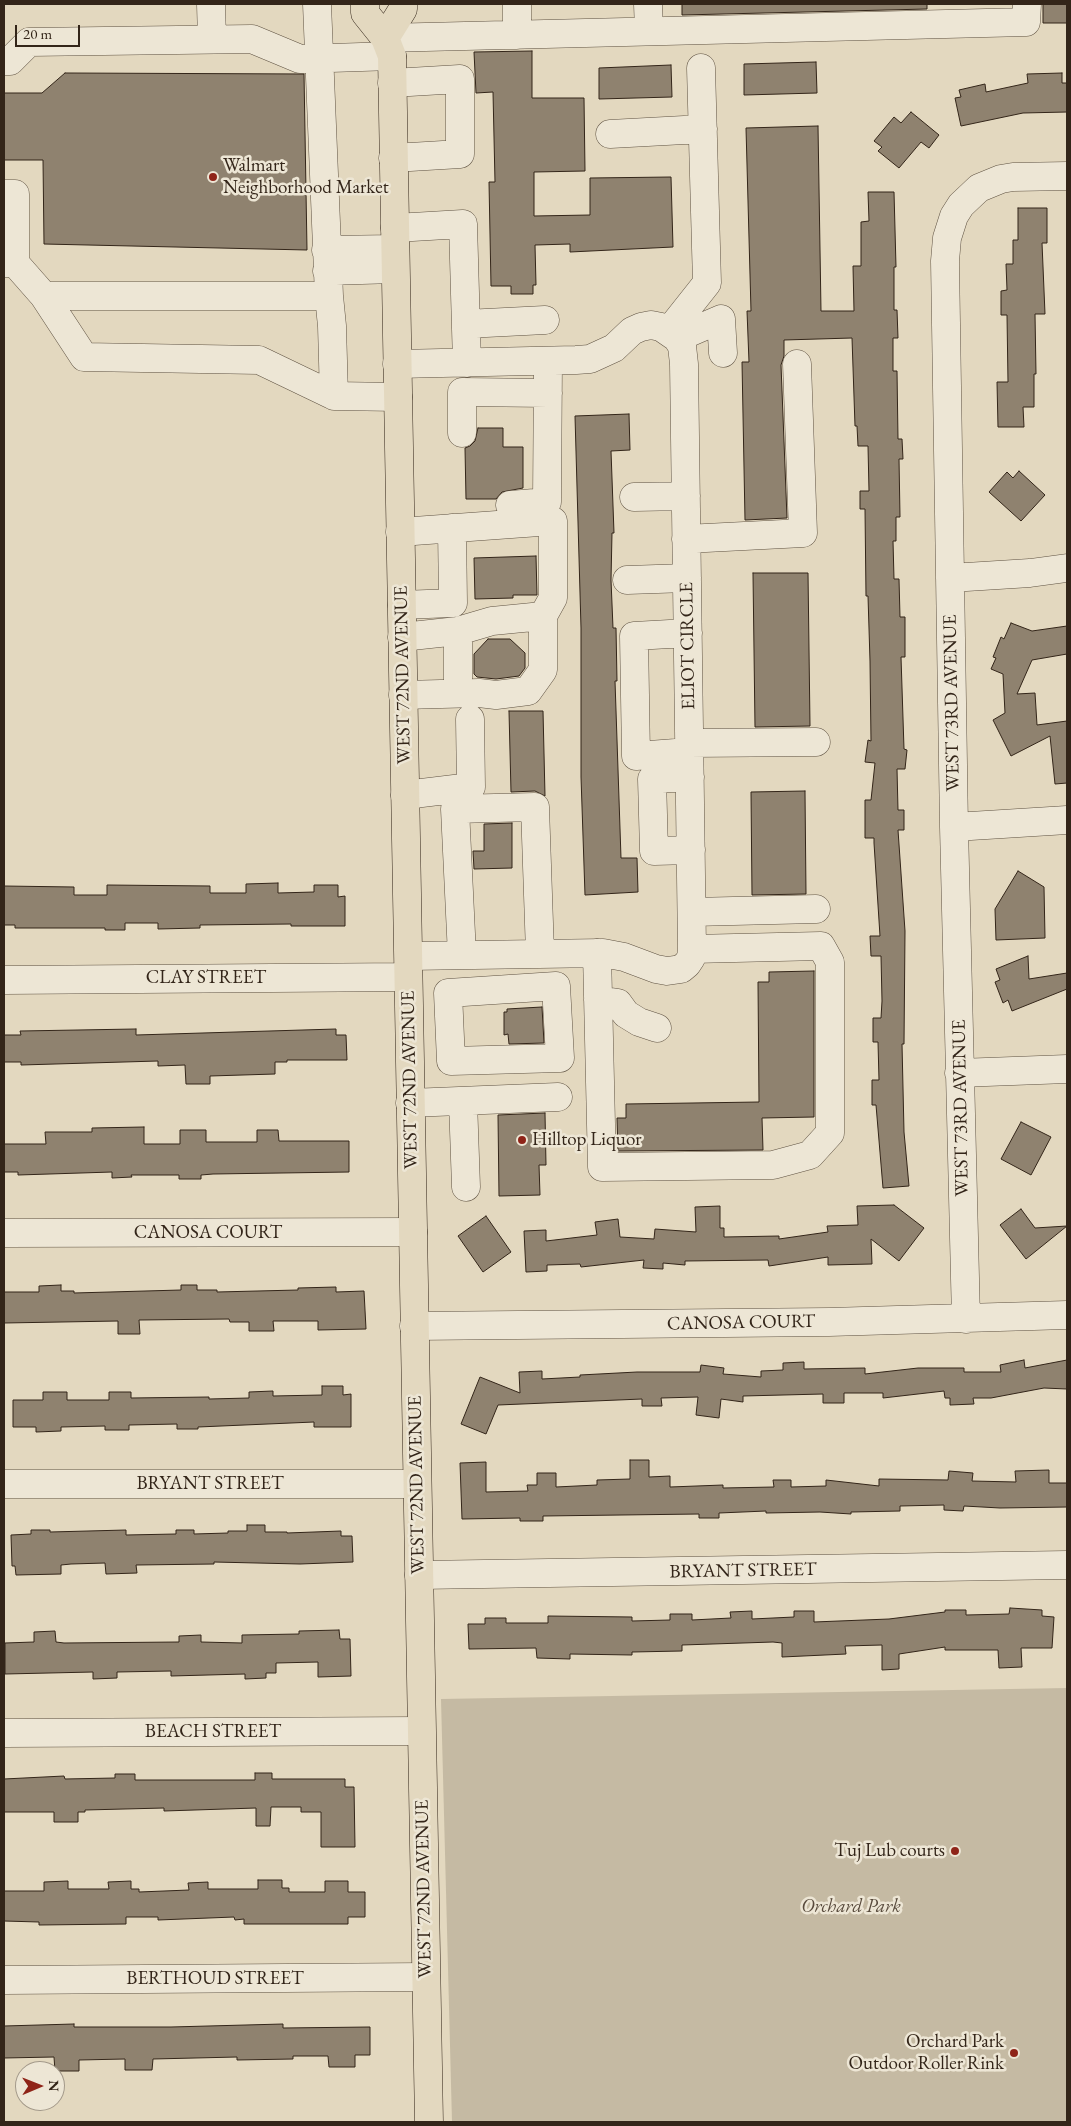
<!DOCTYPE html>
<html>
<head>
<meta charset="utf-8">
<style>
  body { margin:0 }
  #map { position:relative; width:1071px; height:2126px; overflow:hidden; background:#e3d8bf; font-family:"EB Garamond",serif }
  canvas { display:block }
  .frame { position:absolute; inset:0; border:5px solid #332519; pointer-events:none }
  .north { position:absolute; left:15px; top:2061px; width:50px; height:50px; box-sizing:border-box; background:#ede6d5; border:1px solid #a3998a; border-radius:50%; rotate:89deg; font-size:14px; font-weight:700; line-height:20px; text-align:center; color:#332519 }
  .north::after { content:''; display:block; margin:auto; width:18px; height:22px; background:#8f2418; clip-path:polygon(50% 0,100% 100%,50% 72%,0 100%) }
  .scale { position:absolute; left:15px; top:25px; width:65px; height:22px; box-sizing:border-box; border:2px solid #332519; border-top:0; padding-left:6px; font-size:15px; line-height:18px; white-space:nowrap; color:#332519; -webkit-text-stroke:4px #ede6d5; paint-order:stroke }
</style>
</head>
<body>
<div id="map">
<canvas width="1071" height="2126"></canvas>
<div class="frame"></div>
<div class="north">N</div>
<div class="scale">20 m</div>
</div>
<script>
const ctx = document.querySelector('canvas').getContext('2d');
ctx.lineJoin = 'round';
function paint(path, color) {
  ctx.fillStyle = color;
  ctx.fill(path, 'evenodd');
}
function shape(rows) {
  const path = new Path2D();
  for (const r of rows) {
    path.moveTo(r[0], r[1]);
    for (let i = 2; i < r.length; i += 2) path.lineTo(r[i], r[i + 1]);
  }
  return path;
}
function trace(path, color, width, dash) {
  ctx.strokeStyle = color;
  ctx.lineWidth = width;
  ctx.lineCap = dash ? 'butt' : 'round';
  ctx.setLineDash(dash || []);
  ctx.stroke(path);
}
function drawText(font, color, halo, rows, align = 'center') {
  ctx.font = font + ' "EB Garamond",serif';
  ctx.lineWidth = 5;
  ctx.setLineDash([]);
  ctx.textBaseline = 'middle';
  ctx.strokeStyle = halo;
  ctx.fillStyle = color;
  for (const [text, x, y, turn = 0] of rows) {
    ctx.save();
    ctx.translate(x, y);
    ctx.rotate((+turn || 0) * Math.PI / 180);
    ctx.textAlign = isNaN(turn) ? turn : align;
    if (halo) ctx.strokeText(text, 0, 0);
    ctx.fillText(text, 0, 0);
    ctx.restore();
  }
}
paint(shape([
  [1067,1688,1067,2122,452,2122,441,1699]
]), '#c5baa3');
const building = shape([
  [682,4,927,4,927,9,682,15,682,4],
  [1043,4,1067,4,1067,23,1043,23,1043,4],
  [532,51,532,98,584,98,585,171,534,172,534,216,590,215,590,178,671,177,673,247,570,252,570,244,535,245,536,285,533,285,533,294,511,294,511,286,491,286,489,182,495,182,493,92,476,93,474,52,532,51],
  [816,62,817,93,744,95,744,64,816,62],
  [671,65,672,97,599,99,599,68,671,65],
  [65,73,304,74,307,250,44,244,43,160,4,160,4,93,42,93,65,73],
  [1062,73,1062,83,1067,83,1067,112,1023,113,961,126,955,98,961,97,959,90,985,84,986,92,1028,83,1027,74,1062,73],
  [911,112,939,135,929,148,921,142,899,168,878,151,882,147,874,141,894,117,901,123,911,112],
  [818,126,821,311,854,311,853,266,861,266,861,222,869,221,868,192,894,192,896,267,894,267,894,310,897,310,898,338,893,338,893,371,897,371,898,439,902,439,903,459,899,459,900,517,896,517,896,541,893,541,894,579,899,579,900,617,905,617,905,657,901,657,904,749,907,750,905,769,897,769,898,810,904,810,904,830,898,830,905,931,904,1044,902,1044,904,1132,909,1186,883,1188,876,1105,872,1105,872,1080,879,1080,878,1042,873,1042,873,1018,881,1018,882,1001,881,956,871,956,870,936,880,936,874,843,874,838,865,838,865,800,871,800,875,763,865,762,868,740,871,741,870,661,868,596,866,596,865,509,860,509,860,491,869,491,868,446,858,446,857,426,855,426,852,338,784,340,784,356,781,365,787,518,745,520,742,362,749,362,747,311,751,311,746,128,818,126],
  [1018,208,1047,208,1047,243,1042,243,1045,314,1035,314,1036,374,1034,374,1034,407,1023,407,1024,427,998,427,997,382,1008,382,1007,315,1001,315,1001,291,1007,290,1006,264,1013,264,1013,240,1018,240,1018,208],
  [629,414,630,450,611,451,614,533,612,533,611,580,613,628,616,628,617,681,615,681,621,858,637,858,638,892,585,895,581,777,581,628,575,416,629,414],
  [478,428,503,428,503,447,523,447,523,488,502,492,496,499,466,499,465,448,470,446,475,441,478,428],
  [1019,471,1045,495,1021,521,989,492,1007,472,1013,478,1019,471],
  [536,556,537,595,513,595,513,598,475,599,474,558,536,556],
  [753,573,808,573,810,726,755,727,753,573],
  [1011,623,1032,631,1067,626,1067,654,1032,660,1017,694,1035,693,1037,725,1067,721,1067,783,1055,784,1050,736,1011,756,993,720,1005,713,1003,674,991,669,996,658,993,657,1001,637,1004,639,1011,623],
  [488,639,510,639,525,653,525,668,519,676,496,679,477,677,474,674,474,654,488,639],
  [509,711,543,711,545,796,535,791,511,792,509,711],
  [805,791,806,894,752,895,751,792,805,791],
  [512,823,512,868,474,869,473,851,484,851,484,824,512,823],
  [1018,871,1044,887,1045,938,996,940,995,909,1018,871],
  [278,883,278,893,314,892,314,885,338,885,338,897,345,896,345,926,291,926,291,924,200,925,200,928,158,929,158,923,125,923,125,930,105,930,105,928,15,928,15,925,4,925,4,886,74,887,74,895,107,895,107,885,210,886,210,893,246,893,246,884,278,883],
  [1028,956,1029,979,1067,973,1067,989,1012,1011,1008,1000,1003,1003,995,982,1000,980,996,969,1028,956],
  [814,971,814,1117,762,1118,763,1150,618,1151,617,1118,626,1118,626,1104,759,1102,758,982,769,982,769,972,814,971],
  [542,1007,544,1043,509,1044,508,1034,504,1035,504,1012,507,1012,507,1009,542,1007],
  [136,1029,136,1035,336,1029,336,1035,346,1035,347,1060,287,1060,287,1062,275,1062,275,1074,210,1076,210,1084,186,1084,185,1065,158,1066,158,1061,21,1065,21,1062,4,1062,4,1035,21,1035,20,1031,136,1029],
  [545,1113,546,1165,539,1165,540,1195,499,1196,498,1115,545,1113],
  [1021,1122,1051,1137,1031,1175,1001,1159,1021,1122],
  [144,1127,144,1144,180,1144,180,1130,206,1130,206,1142,257,1142,257,1130,278,1130,279,1141,349,1141,349,1172,213,1174,201,1175,201,1179,179,1179,179,1175,131,1175,132,1177,112,1178,112,1172,18,1175,18,1172,4,1172,4,1144,46,1144,45,1132,92,1132,92,1128,144,1127],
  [894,1205,924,1228,899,1261,871,1239,872,1264,828,1265,828,1257,769,1266,768,1260,685,1261,685,1265,663,1263,663,1269,643,1268,644,1260,581,1267,580,1264,547,1265,547,1271,526,1272,524,1231,546,1230,546,1241,597,1235,595,1222,618,1219,620,1237,654,1239,655,1229,696,1232,695,1207,720,1206,720,1228,724,1228,724,1237,779,1236,779,1239,828,1232,827,1226,858,1225,857,1206,894,1205],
  [1021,1209,1035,1228,1067,1226,1026,1259,1000,1225,1021,1209],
  [486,1216,511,1252,483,1272,458,1236,486,1216],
  [61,1285,61,1291,74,1291,74,1293,181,1290,181,1285,197,1285,197,1290,217,1290,217,1292,298,1290,298,1288,336,1287,336,1292,364,1291,366,1329,318,1330,318,1321,273,1321,274,1331,249,1331,249,1322,230,1322,229,1319,139,1320,140,1334,118,1334,118,1321,4,1323,4,1292,39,1292,39,1286,61,1285],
  [1024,1360,1025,1368,1067,1360,1067,1389,1044,1388,991,1398,973,1398,974,1404,950,1405,950,1398,945,1398,944,1391,883,1398,883,1393,844,1393,844,1403,823,1403,823,1394,743,1396,743,1402,721,1399,719,1418,696,1415,698,1397,661,1398,662,1406,642,1406,642,1399,498,1405,486,1434,461,1424,480,1377,520,1393,519,1372,542,1371,542,1379,580,1377,580,1375,637,1372,700,1372,701,1365,724,1368,723,1374,761,1377,761,1371,783,1370,783,1363,804,1362,804,1369,865,1368,865,1374,918,1368,964,1368,964,1372,1001,1372,1000,1365,1024,1360],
  [322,1386,343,1386,343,1395,351,1394,351,1427,314,1427,314,1422,198,1427,198,1429,177,1429,177,1424,129,1425,129,1430,105,1430,105,1426,61,1427,61,1431,36,1432,36,1427,13,1427,13,1400,43,1400,43,1392,67,1392,67,1400,109,1400,109,1392,131,1392,131,1398,209,1397,209,1399,249,1398,249,1392,273,1391,273,1396,322,1395,322,1386],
  [630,1460,649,1460,649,1477,670,1476,670,1487,723,1485,723,1488,774,1487,773,1480,791,1480,791,1487,826,1486,826,1480,879,1486,879,1479,948,1480,949,1471,973,1473,972,1481,1016,1482,1015,1471,1049,1470,1049,1483,1067,1483,1067,1507,1000,1508,964,1506,963,1511,944,1510,944,1505,900,1506,900,1511,851,1512,851,1514,820,1512,766,1513,766,1511,719,1513,719,1518,699,1518,699,1514,543,1516,543,1521,520,1521,520,1518,462,1519,460,1463,486,1462,486,1492,528,1491,527,1485,537,1485,537,1473,556,1473,556,1487,597,1485,597,1480,630,1479,630,1460],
  [247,1525,265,1525,265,1532,287,1532,287,1533,341,1531,341,1536,352,1536,353,1562,300,1564,214,1562,214,1564,136,1565,137,1573,106,1574,105,1563,71,1564,61,1565,61,1574,16,1575,15,1566,12,1566,11,1535,31,1534,31,1530,50,1530,50,1532,126,1530,126,1535,176,1534,176,1530,194,1530,194,1534,228,1533,228,1531,247,1531,247,1525],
  [1010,1608,1042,1610,1042,1616,1054,1617,1052,1648,1021,1648,1022,1667,999,1668,998,1650,945,1650,945,1647,899,1654,899,1669,882,1670,882,1645,845,1646,846,1654,782,1657,782,1643,773,1642,682,1645,682,1651,632,1652,632,1655,570,1654,570,1659,537,1658,536,1648,469,1649,468,1624,485,1624,485,1618,506,1618,506,1623,548,1623,548,1616,632,1617,632,1621,670,1620,670,1614,692,1614,692,1620,731,1618,730,1612,752,1611,752,1619,794,1617,794,1611,814,1611,814,1622,889,1619,945,1612,945,1610,966,1610,966,1615,1009,1614,1010,1608],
  [339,1630,340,1639,350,1639,351,1676,318,1677,318,1662,276,1663,276,1673,266,1673,266,1678,245,1679,245,1674,171,1676,171,1671,117,1672,117,1678,93,1679,93,1672,5,1674,5,1643,34,1642,34,1632,55,1631,56,1642,64,1643,179,1642,179,1636,201,1635,201,1642,242,1643,242,1635,299,1634,299,1631,339,1630],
  [255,1773,272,1773,272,1779,345,1779,345,1787,354,1787,355,1847,321,1847,321,1812,301,1812,301,1807,271,1807,270,1826,256,1826,256,1808,164,1811,164,1808,85,1810,85,1812,78,1812,78,1822,54,1822,54,1812,4,1812,4,1779,64,1776,65,1779,115,1778,115,1774,135,1774,135,1780,255,1780,255,1773],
  [258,1880,282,1880,282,1888,289,1888,289,1892,325,1892,325,1881,348,1881,348,1892,365,1892,365,1917,348,1917,348,1924,244,1924,244,1919,235,1920,234,1917,158,1920,158,1917,126,1917,126,1924,39,1925,39,1922,4,1921,4,1891,44,1891,44,1882,68,1881,68,1889,109,1889,108,1882,131,1881,131,1889,139,1889,139,1892,189,1890,188,1883,208,1882,208,1889,258,1889,258,1880],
  [74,2024,74,2027,171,2027,283,2024,283,2028,370,2027,370,2055,355,2055,355,2067,329,2067,328,2056,293,2056,293,2059,237,2060,237,2057,153,2059,152,2070,125,2070,125,2059,79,2060,79,2071,55,2071,54,2057,4,2058,4,2026,74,2024]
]);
paint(building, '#8f826f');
trace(building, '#332519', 1);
const minor = shape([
  [211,4,212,39],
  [517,4,517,35],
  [648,4,649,31],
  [385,38,1026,22,1027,4],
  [4,61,10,61,29,42,252,39,300,59,392,56],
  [392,83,460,79,460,154,393,158],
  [610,134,703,129],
  [4,194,15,194,15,263],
  [395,228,463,224,467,363],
  [326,250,395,249],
  [4,263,15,263,44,296,329,296,317,4],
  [327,271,395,269],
  [44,296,84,357,259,360,334,396,398,397],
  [329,296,332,326,334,396],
  [466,324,545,320],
  [669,331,707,283,701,68],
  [677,338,721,319,723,353],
  [397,364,576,360,590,359,614,348,632,331,641,327,651,325,661,327,677,338,682,346,684,364,692,949,691,958,687,964,681,969,667,971,656,969,624,957,603,953,409,956],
  [462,433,462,392,548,393],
  [634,497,686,496],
  [510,505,547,502,548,361],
  [400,532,553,521,553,598,543,616,543,670,528,691,496,695,479,693,403,695],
  [686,539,803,533,797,364],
  [950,578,1030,573,1067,568],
  [627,580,687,578],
  [402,605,453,603,452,528],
  [458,631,458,693],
  [688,633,634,636,636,756,689,752],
  [402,637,458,631,492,621,543,616],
  [689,743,816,742],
  [690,777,652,779,654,851,691,850],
  [405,795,471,787,470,719],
  [954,827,1067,820],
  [692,912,816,909],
  [597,953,602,1167,773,1165,810,1155,830,1133,830,962,821,946,692,949],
  [462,955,455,809,535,807,540,953],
  [4,980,408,977],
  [556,986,560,1058,451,1061,448,993,556,986],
  [598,1000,618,1003,626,1014,639,1022,657,1028],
  [959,1073,1067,1069],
  [463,1101,466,1187],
  [410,1103,558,1097],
  [4,1233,413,1232],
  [966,1319,954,827,945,261,947,238,954,216,961,205,979,188,1001,179,1013,177,1067,176],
  [414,1326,829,1322,1067,1315],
  [4,1484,417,1484],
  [419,1575,1067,1565],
  [4,1733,421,1731],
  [4,1980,426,1977]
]);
const major = shape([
  [365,4,365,13,385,38,392,56,429,2122],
  [385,38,403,9,403,4]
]);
trace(minor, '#5f5242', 29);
trace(major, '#332519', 29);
trace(minor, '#ede6d5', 28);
trace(major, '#e3d8bf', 28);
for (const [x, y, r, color] of [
  [213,177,5,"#8f2418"],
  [522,1140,5,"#8f2418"],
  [955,1851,5,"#8f2418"],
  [1014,2053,5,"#8f2418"]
]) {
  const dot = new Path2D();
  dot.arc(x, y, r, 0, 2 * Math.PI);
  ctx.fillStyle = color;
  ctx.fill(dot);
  trace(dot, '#ede6d5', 2);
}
drawText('19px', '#332519', '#ede6d5', [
  ["Walmart",223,166],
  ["Neighborhood Market",223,188],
  ["Hilltop Liquor",532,1140],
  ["Tuj Lub courts",945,1851,"right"],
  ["Orchard Park",1004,2042,"right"],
  ["Outdoor Roller Rink",1004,2064,"right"]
], 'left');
drawText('19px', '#332519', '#ede6d5', [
  ["ELIOT CIRCLE",688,646,-91],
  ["WEST 72ND AVENUE",403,675,-91],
  ["WEST 73RD AVENUE",952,703,-91],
  ["CLAY STREET",206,978],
  ["WEST 72ND AVENUE",410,1080,-91],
  ["WEST 73RD AVENUE",961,1108,-91],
  ["CANOSA COURT",208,1233],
  ["CANOSA COURT",741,1323,-1],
  ["BRYANT STREET",210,1484],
  ["WEST 72ND AVENUE",417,1485,-91],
  ["BRYANT STREET",743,1571,-1],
  ["BEACH STREET",213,1732],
  ["WEST 72ND AVENUE",424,1889,-91],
  ["BERTHOUD STREET",215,1979]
]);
drawText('italic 19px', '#584a3c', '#ede6d5', [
  ["Orchard Park",851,1907]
]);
</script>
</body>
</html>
